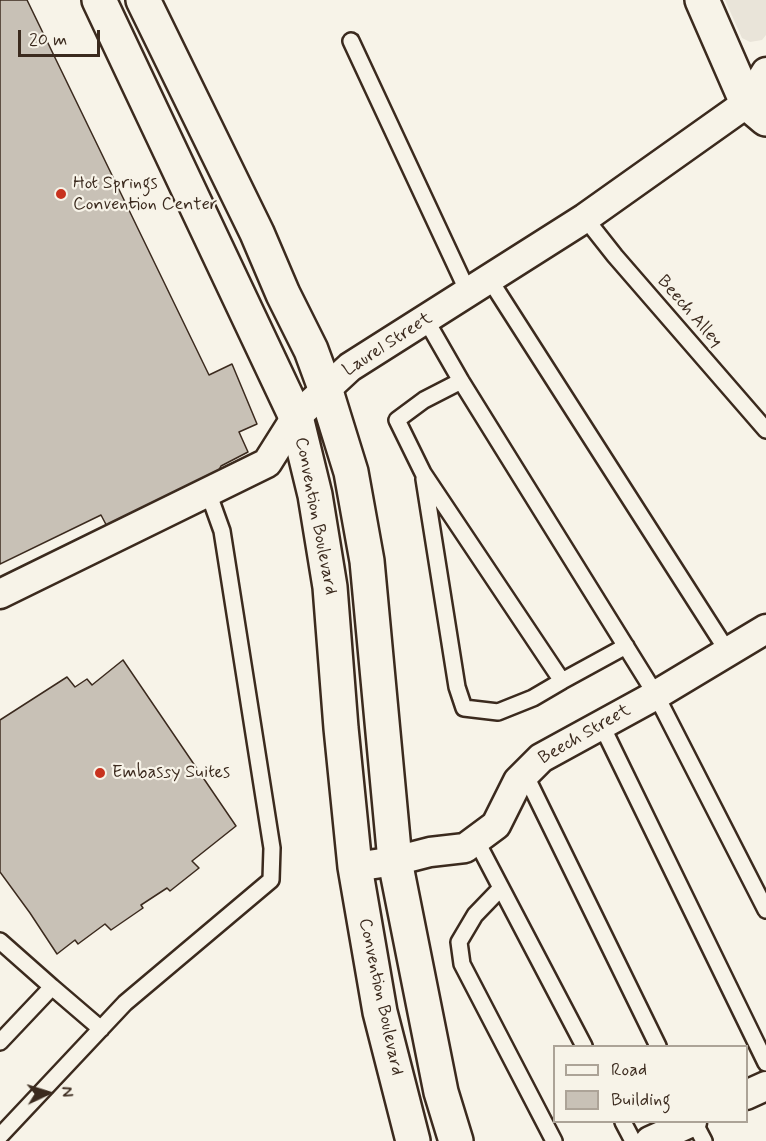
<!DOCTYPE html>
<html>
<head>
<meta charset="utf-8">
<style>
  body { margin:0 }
  #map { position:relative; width:766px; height:1141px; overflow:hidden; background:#f7f3e8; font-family:Mynerve,sans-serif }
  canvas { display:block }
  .legend { position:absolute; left:553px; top:1045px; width:195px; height:78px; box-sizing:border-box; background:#f7f3e8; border:2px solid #aca397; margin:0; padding:8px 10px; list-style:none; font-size:18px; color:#3b2a1e }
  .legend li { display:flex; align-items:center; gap:12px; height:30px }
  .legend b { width:30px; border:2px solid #aca397 }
  .north { position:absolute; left:18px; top:1063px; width:60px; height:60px; -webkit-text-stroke:4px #f7f3e8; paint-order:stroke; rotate:86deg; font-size:16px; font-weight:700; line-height:24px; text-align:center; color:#3b2a1e }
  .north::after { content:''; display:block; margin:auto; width:21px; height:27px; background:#3b2a1e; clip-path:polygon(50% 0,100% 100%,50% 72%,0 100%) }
  .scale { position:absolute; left:18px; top:30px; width:82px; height:27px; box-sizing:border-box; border:3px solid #3b2a1e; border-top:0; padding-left:8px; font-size:18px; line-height:21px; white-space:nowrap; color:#3b2a1e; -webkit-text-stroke:4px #f7f3e8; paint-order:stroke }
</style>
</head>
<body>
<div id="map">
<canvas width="766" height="1141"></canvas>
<ul class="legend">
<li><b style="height:8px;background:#f7f3e8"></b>Road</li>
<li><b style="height:16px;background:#c8c1b6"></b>Building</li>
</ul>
<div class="north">N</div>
<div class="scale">20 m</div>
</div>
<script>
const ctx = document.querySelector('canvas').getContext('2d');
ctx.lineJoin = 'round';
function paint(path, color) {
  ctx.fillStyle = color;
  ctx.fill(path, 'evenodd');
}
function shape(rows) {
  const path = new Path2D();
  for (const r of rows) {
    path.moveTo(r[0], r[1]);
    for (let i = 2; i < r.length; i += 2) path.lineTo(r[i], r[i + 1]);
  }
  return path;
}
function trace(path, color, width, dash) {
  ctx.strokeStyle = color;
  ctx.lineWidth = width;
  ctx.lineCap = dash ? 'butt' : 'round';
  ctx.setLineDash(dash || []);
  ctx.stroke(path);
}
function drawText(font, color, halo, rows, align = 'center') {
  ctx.font = font + ' Mynerve,sans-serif';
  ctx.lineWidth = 4.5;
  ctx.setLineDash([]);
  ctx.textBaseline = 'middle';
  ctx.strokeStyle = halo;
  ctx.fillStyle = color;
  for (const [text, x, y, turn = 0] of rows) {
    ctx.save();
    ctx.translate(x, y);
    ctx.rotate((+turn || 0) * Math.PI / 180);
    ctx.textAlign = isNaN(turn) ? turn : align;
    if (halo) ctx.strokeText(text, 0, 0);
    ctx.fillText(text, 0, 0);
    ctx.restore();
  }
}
paint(shape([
  [725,0,766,0,766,35,762,40,750,42,742,38]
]), '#e9e4d9');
const building = shape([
  [0,0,27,0,209,375,232,364,257,424,239,432,248,452,221,466,211,484,111,534,101,515,0,564,0,0],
  [123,660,236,826,192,861,199,868,170,891,167,888,141,905,143,908,111,930,105,924,78,944,75,940,57,954,30,913,0,872,0,720,67,677,75,687,87,679,92,685,123,660]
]);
paint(building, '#c8c1b6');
trace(building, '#3b2a1e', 1.5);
const lane = shape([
  [351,41,468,292],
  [585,218,615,256,766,430],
  [490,280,728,652],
  [426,320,461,381,656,695,766,910],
  [461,381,424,400,397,420,423,473,562,681,626,646],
  [424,479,457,687,464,708,498,712,533,698,562,681],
  [601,724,766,1063],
  [525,774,658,1046],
  [476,840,584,1046],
  [501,888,475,915,459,942,462,964,554,1141],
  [0,941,52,987],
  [0,1042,52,987,101,1029],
  [623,1122,633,1141],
  [694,1122,704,1141],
  [0,1136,125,1003,271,880,272,848,222,531,208,492]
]);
const street = shape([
  [0,594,267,463,296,417,350,367,585,218,747,103,766,72],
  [355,867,395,861,430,852,465,848,496,825,518,781,541,758,656,695,766,629],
  [746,1095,766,1086],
  [650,1141,692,1122]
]);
const secondary = shape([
  [99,0,296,417,315,495,330,587,341,728,355,867,380,1012,413,1141],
  [143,0,257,233,283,294,311,350,325,388,351,472,367,561,395,861,441,1092,456,1141],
  [702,0,747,103,766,119]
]);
trace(lane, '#3b2a1e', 20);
trace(street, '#3b2a1e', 33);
trace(secondary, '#3b2a1e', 38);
trace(lane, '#f7f3e8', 15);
trace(street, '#f7f3e8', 28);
trace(secondary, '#f7f3e8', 33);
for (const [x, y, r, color] of [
  [61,194,6,"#c8321e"],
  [100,773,6,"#c8321e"]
]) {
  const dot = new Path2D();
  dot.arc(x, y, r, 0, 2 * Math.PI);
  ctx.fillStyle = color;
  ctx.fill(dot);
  trace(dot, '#f7f3e8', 2);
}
drawText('18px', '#3b2a1e', '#f7f3e8', [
  ["Hot Springs",73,184],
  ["Convention Center",73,205],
  ["Embassy Suites",112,773]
], 'left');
drawText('18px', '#3b2a1e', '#f7f3e8', [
  ["Beech Alley",689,312,49],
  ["Laurel Street",388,345,-33],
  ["Convention Boulevard",315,516,79],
  ["Beech Street",585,735,-30],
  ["Convention Boulevard",380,997,78]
]);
</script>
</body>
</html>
